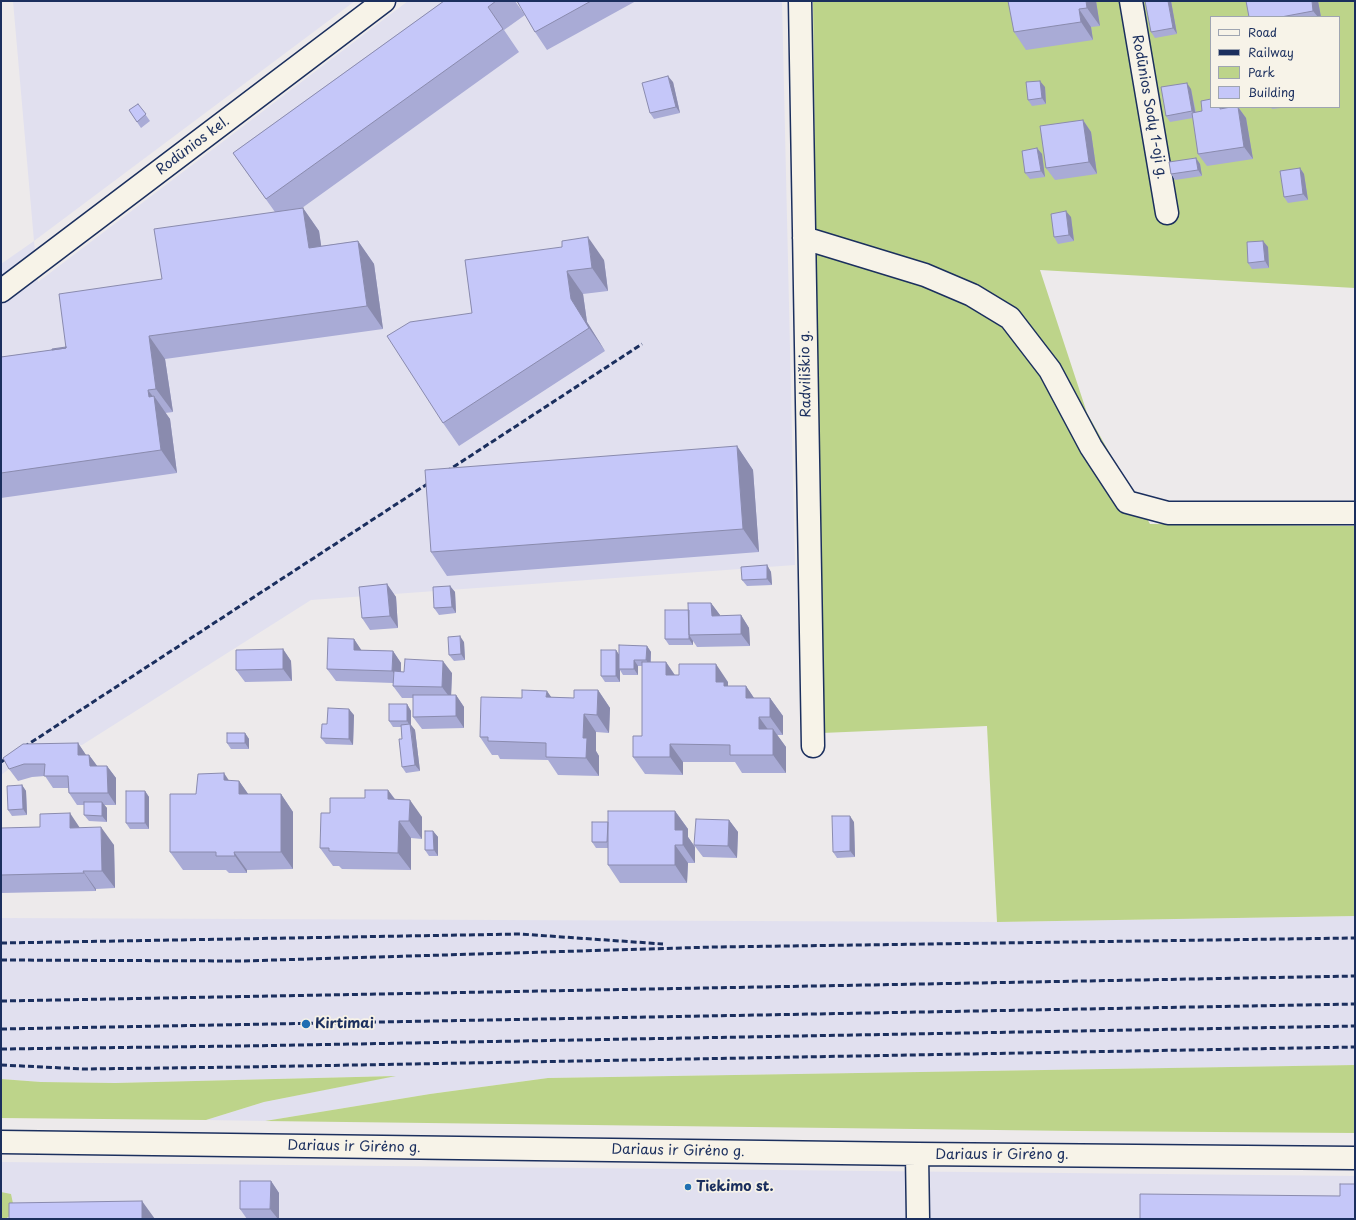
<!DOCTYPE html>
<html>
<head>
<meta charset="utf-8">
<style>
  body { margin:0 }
  #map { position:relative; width:1356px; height:1220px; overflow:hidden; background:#edeaeb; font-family:"Playpen Sans",sans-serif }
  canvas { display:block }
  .frame { position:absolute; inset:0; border:2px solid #1b2f5e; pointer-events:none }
  .legend { position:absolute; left:1210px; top:16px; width:130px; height:92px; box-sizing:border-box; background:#f7f3e8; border:1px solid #9fa5b1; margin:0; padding:5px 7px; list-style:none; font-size:12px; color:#1b2f5e }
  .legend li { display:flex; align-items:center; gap:8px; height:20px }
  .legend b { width:20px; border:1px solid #9fa5b1 }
</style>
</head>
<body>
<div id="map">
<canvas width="1356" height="1220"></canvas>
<div class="frame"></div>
<ul class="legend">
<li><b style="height:5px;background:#f7f3e8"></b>Road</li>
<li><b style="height:5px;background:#1b2f5e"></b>Railway</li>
<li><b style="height:11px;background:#bdd48a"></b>Park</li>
<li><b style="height:11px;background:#c5c7f9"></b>Building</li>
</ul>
</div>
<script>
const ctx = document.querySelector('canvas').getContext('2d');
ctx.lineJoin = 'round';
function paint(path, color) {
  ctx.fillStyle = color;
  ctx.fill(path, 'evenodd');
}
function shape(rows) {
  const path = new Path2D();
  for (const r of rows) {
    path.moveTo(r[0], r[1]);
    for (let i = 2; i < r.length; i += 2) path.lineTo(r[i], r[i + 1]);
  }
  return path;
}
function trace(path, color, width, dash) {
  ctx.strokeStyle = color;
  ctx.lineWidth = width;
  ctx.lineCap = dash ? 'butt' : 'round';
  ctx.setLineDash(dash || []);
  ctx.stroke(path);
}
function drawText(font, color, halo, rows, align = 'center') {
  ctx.font = font + ' "Playpen Sans",sans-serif';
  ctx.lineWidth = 3.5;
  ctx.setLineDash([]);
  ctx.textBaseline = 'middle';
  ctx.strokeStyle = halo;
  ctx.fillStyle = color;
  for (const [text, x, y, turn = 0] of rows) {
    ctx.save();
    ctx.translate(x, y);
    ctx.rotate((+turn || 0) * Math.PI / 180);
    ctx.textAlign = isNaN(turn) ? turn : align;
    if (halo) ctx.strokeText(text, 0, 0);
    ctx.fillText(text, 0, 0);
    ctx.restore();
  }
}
paint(shape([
  [13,1,355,1,34,241,38,282,408,1,782,1,795,565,311,600,82,745,35,750,1,775,1,264,34,241],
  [1355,916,1355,1065,548,1078,430,1094,265,1121,206,1120,264,1102,393,1076,115,1083,41,1082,1,1079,1,918,997,922],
  [1,1162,1355,1176,1355,1219,1,1219]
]), '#e1e0ef');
paint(shape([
  [813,1,1355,1,1355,288,1040,270,1087,413,1150,524,1355,526,1355,916,997,922,987,726,822,733],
  [1211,17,1339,17,1339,107,1211,107],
  [1355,1065,1355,1133,1077,1131,265,1121,430,1094,548,1078],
  [396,1076,264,1102,206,1120,1,1118,1,1079,41,1082,115,1083],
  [1,1192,11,1194,15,1213,5,1219,1,1219]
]), '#bdd48a');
const minor = shape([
  [800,1,813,746],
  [1131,1,1167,213],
  [804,238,925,275,972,295,1010,318,1050,370,1091,447,1127,502,1168,513,1355,513],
  [1,291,384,1],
  [1,1142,917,1154,1355,1158],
  [917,1154,918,1219]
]);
trace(minor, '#1b2f5e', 25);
trace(minor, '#f7f3e8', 22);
trace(shape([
  [1,762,642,344],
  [1,943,520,934,663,944],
  [1,960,241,961,714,947,1355,938],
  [1,1001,1355,976],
  [1,1029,1355,1004],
  [1,1049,243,1046,1355,1026],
  [1,1065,84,1069,244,1067,1355,1047]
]), '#1b2f5e', 3, [6, 3]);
paint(shape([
  [444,1,515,1,525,15,504,30,519,52,302,208,303,208,319,231,321,246,358,241,374,264,383,329,165,359,173,412,165,413,170,419,177,473,1,498,1,357,52,350,66,347,162,279,275,212,233,153],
  [517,1,636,1,547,50,535,32],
  [1096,1,1100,26,1091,27,1093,40,1026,50,1014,32],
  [1171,1,1177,34,1155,38,1151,32],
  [1246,1,1318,1,1321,17,1249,17],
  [673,82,680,113,654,119,650,113],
  [1045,87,1046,104,1032,106,1028,100],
  [1191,89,1196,112,1202,111,1211,107,1225,107,1225,108,1238,107,1246,118,1253,159,1207,166,1198,154,1193,118,1170,122,1166,116],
  [138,104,150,121,141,128,129,110],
  [1271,107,1289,107,1272,109],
  [1083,120,1091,132,1097,174,1055,180,1046,168],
  [1037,148,1042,154,1045,177,1030,179,1025,173],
  [1196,158,1200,164,1202,176,1175,180,1171,174],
  [1300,168,1304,174,1308,200,1288,203,1284,197],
  [1071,217,1074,241,1058,244,1054,237],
  [1263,241,1268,247,1269,268,1252,269,1248,263],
  [465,260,604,260,608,291,583,294,587,322,605,351,459,446,443,423,472,313],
  [737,446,753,470,759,552,447,576,431,552],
  [767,565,771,572,772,585,747,586,742,580],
  [387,584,396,597,398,628,370,630,362,618],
  [450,586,455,592,456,613,439,615,434,608],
  [711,603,720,615,720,616,741,615,749,628,750,646,697,647,693,641,693,645,669,645,665,639,689,610],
  [354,639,361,650,393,651,401,663,401,672,452,673,451,695,456,695,464,707,464,728,422,729,413,717,413,698,402,698,393,686,393,683,336,681,327,669],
  [464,642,465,660,454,661,449,655],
  [647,646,651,652,651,662,666,662,675,675,728,682,728,686,746,686,754,698,770,698,783,716,783,735,777,735,786,747,786,773,742,773,735,762,683,762,683,775,645,774,633,757,642,736,642,666,638,666,638,675,623,675,620,670,620,682,605,682,601,676,616,650,619,655],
  [283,649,291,661,292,681,245,682,236,670],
  [598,690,610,708,609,733,596,732,596,751,599,756,599,776,558,775,548,760,500,759,498,755,492,755,480,737,522,698,551,697,574,698],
  [407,704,411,711,411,725,415,730,420,771,406,773,402,767,402,739,401,727,393,727,389,721],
  [354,715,353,745,326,744,321,738,327,724],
  [245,733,249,739,249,749,231,749,227,743],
  [78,743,86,755,89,755,97,766,107,766,116,778,116,805,104,805,107,808,107,822,89,821,84,815,84,805,77,805,69,793,68,788,53,788,45,776,32,777,18,781,9,769],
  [229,781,239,781,248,794,281,794,293,812,293,869,247,870,247,873,229,873,226,870,183,870,170,852,196,794],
  [22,785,26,791,27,815,12,816,8,810],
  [388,790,395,799,422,817,422,839,411,838,411,870,342,869,339,866,333,866,320,848,330,813,365,798],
  [145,791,149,797,149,829,130,829,126,823],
  [675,811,688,829,688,837,695,847,695,863,688,863,687,883,620,883,608,865,608,848,596,848,592,842,608,822],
  [729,820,738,832,737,858,703,857,694,845],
  [854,822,855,857,837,858,833,852],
  [1,828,80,828,114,845,115,888,96,889,96,891,1,893],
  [433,831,438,837,438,856,429,856,425,850],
  [271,1181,279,1193,279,1219,247,1219,240,1209]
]), '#a9abd6');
paint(shape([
  [1086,1,1096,1,1100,26,1087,8],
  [1168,1,1171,1,1177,34,1173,28],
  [1312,1,1318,1,1321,17,1318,17,1313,11],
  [1079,9,1091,27,1093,40,1081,22],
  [668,76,673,82,680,113,676,107],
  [1040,81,1045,87,1046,104,1042,98],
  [1187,83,1191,89,1196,117,1192,111],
  [1238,107,1246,118,1253,159,1244,147],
  [1083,120,1091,132,1097,174,1089,162],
  [1037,148,1042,154,1045,177,1041,171],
  [1196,158,1200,164,1202,176,1198,170],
  [1300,168,1304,174,1308,200,1303,194],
  [303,208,319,231,325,271,309,248],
  [1066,211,1071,217,1074,241,1069,235],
  [588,237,604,260,608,291,592,268],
  [358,241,374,264,383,329,367,306],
  [1263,241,1268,247,1269,268,1265,261],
  [567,271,583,294,587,322,605,351,589,328,571,299],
  [149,336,165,359,173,412,156,389],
  [148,390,154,398,154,396,170,419,177,473,161,450,149,397],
  [737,446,753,470,759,552,743,529],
  [767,565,771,572,772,585,767,579],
  [387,584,396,597,398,628,390,616],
  [450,586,455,592,456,613,452,607],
  [711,603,720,615,720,628,712,616],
  [741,615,749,628,750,646,741,634],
  [689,635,693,641,693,645,689,639],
  [460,636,464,642,465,660,461,654],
  [354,639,362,651,354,650],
  [647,646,651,652,650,666,646,660],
  [283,649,291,661,292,681,283,669],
  [616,650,620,656,619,669,620,670,620,682,616,676],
  [393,651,401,663,401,683,392,671],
  [634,660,638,666,638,675,634,669],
  [443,661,452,673,451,699,442,687],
  [666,662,678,680,666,675],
  [716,664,728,682,728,688,716,682],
  [746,686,758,704,746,698],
  [598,690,610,708,609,733,597,715],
  [547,691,559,708,546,697],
  [456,695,464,707,464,728,456,716],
  [770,698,783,716,783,735,770,717],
  [407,704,411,711,411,725,415,730,420,771,415,765,411,727,407,721],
  [349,709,354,715,353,745,349,739],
  [584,714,596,732,596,751,599,756,599,776,586,758,583,738],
  [759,717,772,735,759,729],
  [773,729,786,747,786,773,773,755],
  [245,733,249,739,249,749,245,743],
  [78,743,86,755,78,755],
  [670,744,683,762,683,775,670,757],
  [89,755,98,767,90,766],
  [107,766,116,778,116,805,108,793],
  [224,773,236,791,224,780],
  [239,781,251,798,239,794],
  [22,785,26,791,27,815,23,809],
  [388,790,401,808,388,799],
  [145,791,149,797,149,829,145,823],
  [281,794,293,812,293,869,281,852],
  [410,800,422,817,422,839,409,821],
  [102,802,107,808,107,822,102,816],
  [675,811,688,829,688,837,695,847,695,863,683,845,675,830],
  [70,813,82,831,70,828],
  [850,816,854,822,855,857,850,851],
  [729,820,738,832,737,858,728,846],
  [399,821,411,838,411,870,398,853],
  [101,827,114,845,115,888,102,871],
  [433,831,438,837,438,856,434,850],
  [675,845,688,863,687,883,675,865],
  [234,852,247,870,247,873,235,856],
  [83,871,96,889,96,891,84,873],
  [271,1181,279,1193,279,1219,278,1219,270,1209],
  [142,1201,155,1219,142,1219]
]), '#8a8bae');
const building = shape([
  [444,1,496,1,488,7,503,29,266,199,233,153,444,1],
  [517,1,591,1,535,32,517,1],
  [1008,1,1086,1,1087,8,1079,9,1081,22,1014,32,1008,1],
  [1145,1,1168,1,1173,28,1151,32,1145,1],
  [1246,1,1312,1,1313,11,1281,17,1249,17,1246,1],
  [668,76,676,107,650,113,642,83,668,76],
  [1040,81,1042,98,1028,100,1026,82,1040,81],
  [1187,83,1192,111,1166,116,1161,87,1187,83],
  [1211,99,1211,107,1220,107,1220,109,1231,107,1238,107,1244,147,1198,154,1192,113,1202,111,1201,101,1211,99],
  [138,104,146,114,137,122,129,110,138,104],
  [1083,120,1089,162,1046,168,1040,126,1083,120],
  [1037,148,1041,171,1025,173,1022,151,1037,148],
  [1196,158,1198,170,1171,174,1169,162,1196,158],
  [1300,168,1303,194,1284,197,1280,171,1300,168],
  [303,208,309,248,358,241,367,306,149,336,156,389,148,390,149,397,154,396,161,450,1,473,1,357,66,348,59,294,162,279,154,229,303,208],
  [1066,211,1069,235,1054,237,1051,214,1066,211],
  [588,237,592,268,567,271,571,299,589,328,443,423,387,336,410,322,472,313,465,260,562,247,562,241,588,237],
  [1263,241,1265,261,1248,263,1247,242,1263,241],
  [66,347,66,348,52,350,52,349,66,347],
  [737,446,743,529,431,552,425,470,737,446],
  [767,565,767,579,742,580,741,567,767,565],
  [387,584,390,616,362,618,359,587,387,584],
  [450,586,452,607,434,608,433,587,450,586],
  [688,603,711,603,712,616,741,615,741,634,689,635,688,603],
  [665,610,689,610,689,639,665,639,665,610],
  [460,636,461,654,449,655,448,637,460,636],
  [328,638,354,639,354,650,393,651,392,671,327,669,328,638],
  [619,645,647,646,646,660,634,660,634,669,619,669,619,645],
  [283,649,283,669,236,670,236,650,283,649],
  [601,650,616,650,616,676,601,676,601,650],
  [405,659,443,661,442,687,393,686,394,671,404,672,405,659],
  [642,662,666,662,666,675,679,675,679,664,716,664,716,682,724,682,724,686,746,686,746,698,770,698,770,717,759,717,759,729,773,729,773,755,730,755,730,745,670,744,670,757,633,757,633,736,642,736,642,662],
  [522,690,547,691,546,697,574,698,574,690,598,690,597,715,584,714,583,738,587,738,586,758,546,757,546,743,488,741,488,737,480,737,481,697,522,698,522,690],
  [413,695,456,695,456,716,413,717,413,695],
  [389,704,407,704,407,721,389,721,389,704],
  [328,708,349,709,349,739,321,738,322,724,327,724,328,708],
  [410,724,415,765,402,767,399,739,402,739,401,725,410,724],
  [227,733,245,733,245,743,227,743,227,733],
  [78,743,78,755,89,755,90,766,107,766,108,793,69,793,68,776,44,776,45,764,24,764,9,769,3,758,23,744,78,743],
  [224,773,224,780,239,781,239,794,281,794,281,852,234,852,235,856,216,856,216,852,170,852,170,794,196,794,198,774,224,773],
  [22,785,23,809,8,810,7,786,22,785],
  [365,790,388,790,388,799,410,800,409,821,399,821,398,853,329,851,329,848,320,848,321,813,330,813,330,798,365,798,365,790],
  [126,791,145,791,145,823,126,823,126,791],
  [84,802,102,802,102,816,84,815,84,802],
  [608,811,675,811,675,830,683,830,683,845,675,845,675,865,608,865,608,811],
  [70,813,70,828,101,827,102,871,83,871,84,873,1,875,1,828,40,827,40,814,70,813],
  [832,816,850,816,850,851,833,852,832,816],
  [696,819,729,820,728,846,694,845,696,819],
  [592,822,608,822,607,842,592,842,592,822],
  [425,831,433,831,434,850,425,850,425,831],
  [240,1181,271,1181,270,1209,240,1209,240,1181],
  [1340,1184,1355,1184,1355,1219,1140,1219,1140,1194,1340,1196,1340,1184],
  [142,1201,142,1219,9,1219,9,1203,142,1201]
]);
paint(building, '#c5c7f9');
trace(building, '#8a8bae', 1);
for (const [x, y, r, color] of [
  [306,1024,5,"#1f6fb2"],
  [688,1187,4,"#1f6fb2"]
]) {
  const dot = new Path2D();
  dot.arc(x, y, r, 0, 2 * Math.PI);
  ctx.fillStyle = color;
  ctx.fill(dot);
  trace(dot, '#f7f3e8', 1.5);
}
drawText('14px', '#1b2f5e', '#f7f3e8', [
  ["Rodūnios Sodų 1-oji g.",1149,107,80],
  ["Rodūnios kel.",193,146,-37],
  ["Radviliškio g.",806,374,-91],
  ["Dariaus ir Girėno g.",354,1147,1],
  ["Dariaus ir Girėno g.",678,1151,1],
  ["Dariaus ir Girėno g.",1002,1155]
]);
drawText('bold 14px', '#1b2f5e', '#f7f3e8', [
  ["Kirtimai",315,1024],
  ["Tiekimo st.",696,1187]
], 'left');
</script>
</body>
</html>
